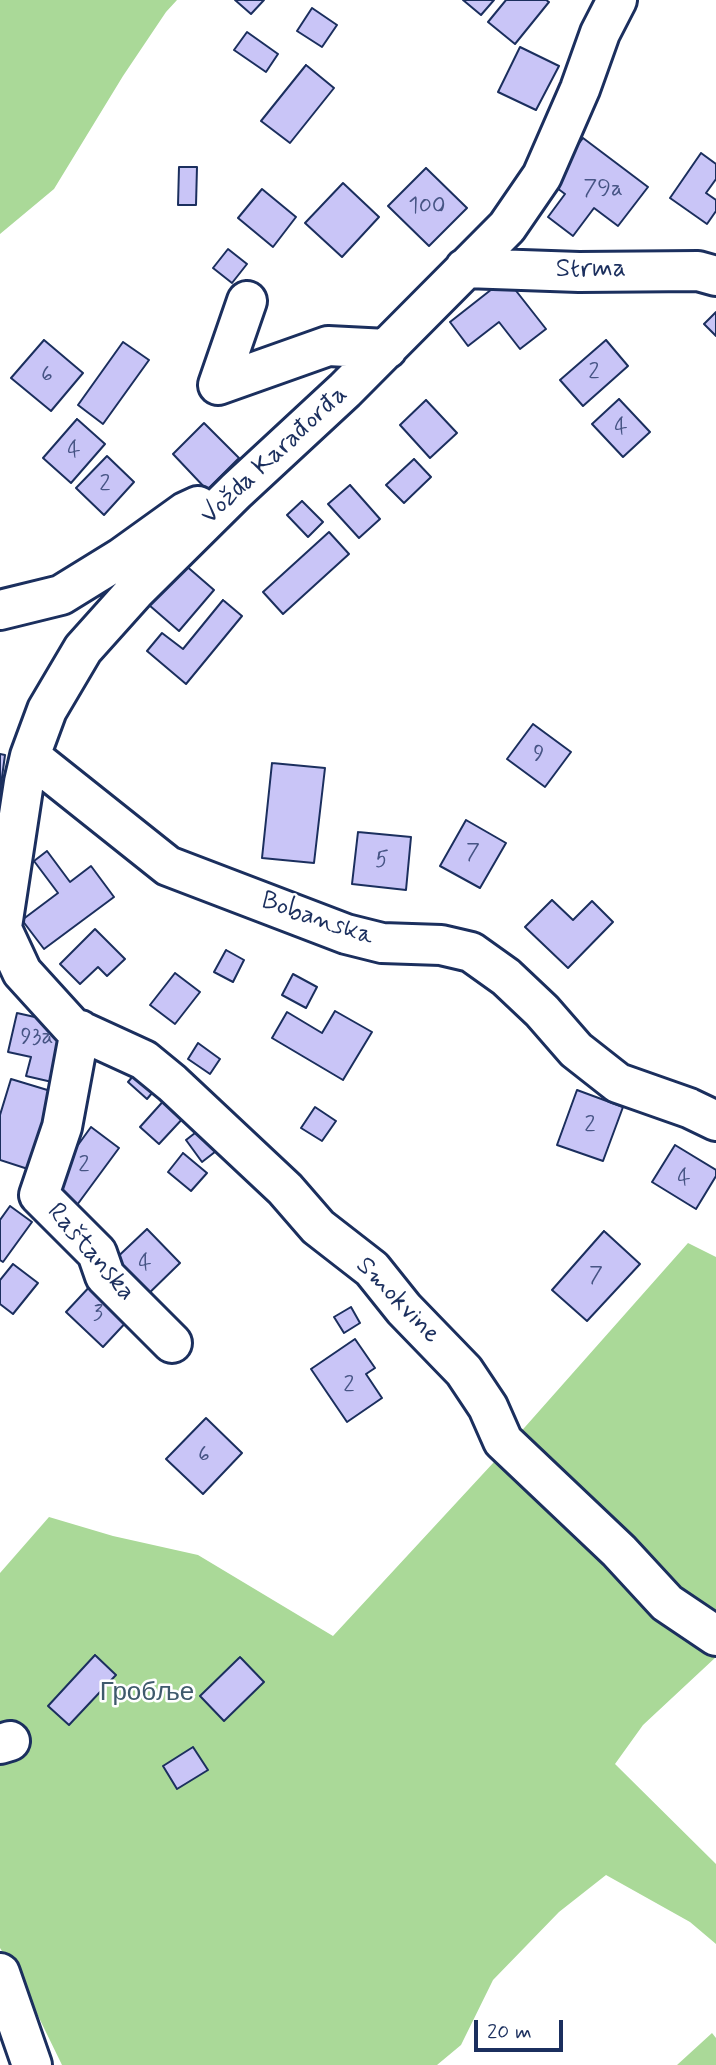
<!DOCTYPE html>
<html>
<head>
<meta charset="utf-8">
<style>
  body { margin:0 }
  #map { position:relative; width:716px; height:2065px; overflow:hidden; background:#fff; font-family:Mynerve,sans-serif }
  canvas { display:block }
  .scale { position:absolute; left:474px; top:2020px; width:89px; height:32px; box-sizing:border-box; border:4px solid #1b2f5e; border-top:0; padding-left:9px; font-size:21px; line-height:24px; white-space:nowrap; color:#1b2f5e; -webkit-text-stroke:5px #fff; paint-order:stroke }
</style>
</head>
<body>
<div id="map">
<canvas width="716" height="2065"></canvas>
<div class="scale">20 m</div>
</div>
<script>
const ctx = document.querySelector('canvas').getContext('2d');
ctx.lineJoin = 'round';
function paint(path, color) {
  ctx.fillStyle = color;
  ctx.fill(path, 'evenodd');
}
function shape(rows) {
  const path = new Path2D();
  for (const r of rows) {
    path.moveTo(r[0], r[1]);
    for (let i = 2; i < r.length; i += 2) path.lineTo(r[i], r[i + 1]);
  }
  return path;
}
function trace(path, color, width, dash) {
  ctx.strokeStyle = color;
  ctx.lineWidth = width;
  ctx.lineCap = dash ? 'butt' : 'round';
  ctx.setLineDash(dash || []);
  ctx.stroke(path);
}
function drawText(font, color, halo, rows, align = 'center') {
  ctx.font = font + ' Mynerve,sans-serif';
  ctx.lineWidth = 5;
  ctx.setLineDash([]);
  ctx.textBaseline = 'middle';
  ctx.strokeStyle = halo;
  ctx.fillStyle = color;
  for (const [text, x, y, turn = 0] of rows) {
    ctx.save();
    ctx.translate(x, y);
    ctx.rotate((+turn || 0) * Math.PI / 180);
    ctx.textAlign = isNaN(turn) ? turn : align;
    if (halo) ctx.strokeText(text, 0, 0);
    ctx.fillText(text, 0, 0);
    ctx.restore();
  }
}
paint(shape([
  [0,0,177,0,166,12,123,76,54,189,0,234],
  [688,1243,716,1257,716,1657,643,1725,615,1764,716,1864,716,1944,690,1922,606,1875,559,1912,493,1980,461,2045,437,2065,62,2065,22,1983,0,1948,0,1573,49,1517,113,1536,198,1555,333,1636,494,1462],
  [712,2033,716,2038,716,2065,677,2065]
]), '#aad998');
const building = shape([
  [235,0,264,0,251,14,235,0],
  [463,0,494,0,481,15,463,0],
  [506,0,546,0,549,2,515,44,488,22,506,0],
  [312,8,337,25,322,47,297,31,312,8],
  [247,32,278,54,266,72,234,50,247,32],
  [520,47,559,66,536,110,498,92,520,47],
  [306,65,334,88,290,143,261,121,306,65],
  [583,138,648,187,618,226,594,208,573,236,548,217,565,194,549,182,583,138],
  [701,153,716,164,716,179,706,193,716,200,716,211,707,224,670,198,701,153],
  [179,167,197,167,196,205,178,205,179,167],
  [426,168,467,208,429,246,388,206,426,168],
  [343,183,379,217,342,257,305,223,343,183],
  [262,189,296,217,273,247,238,218,262,189],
  [228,249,247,264,232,283,213,268,228,249],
  [506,278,546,329,520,349,499,322,468,346,450,322,506,278],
  [716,312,716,336,704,324,716,312],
  [44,340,83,373,51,411,11,378,44,340],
  [606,340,628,366,583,406,560,380,606,340],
  [123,342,149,360,103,424,78,405,123,342],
  [619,399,650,432,623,457,592,424,619,399],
  [426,400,457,433,430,458,400,425,426,400],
  [77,419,105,444,71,483,43,458,77,419],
  [204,423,239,458,207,490,173,454,204,423],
  [107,456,134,482,104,515,76,488,107,456],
  [414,459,431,477,404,503,386,485,414,459],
  [350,485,380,519,359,538,328,504,350,485],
  [302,501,323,522,308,537,287,515,302,501],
  [329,532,349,554,283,614,263,592,329,532],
  [184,564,214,590,179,631,149,605,184,564],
  [223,600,242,616,186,684,147,651,162,633,183,649,223,600],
  [533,724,571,752,545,787,507,759,533,724],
  [0,754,5,755,0,792,0,754],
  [272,763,325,768,314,863,262,858,272,763],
  [466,820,506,843,480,888,440,866,466,820],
  [358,832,411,837,406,890,352,884,358,832],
  [47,851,70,882,91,866,114,897,44,949,22,920,58,893,34,861,47,851],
  [552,900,573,920,592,901,613,922,568,968,525,927,552,900],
  [95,929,125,959,107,976,98,967,80,984,60,964,95,929],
  [226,950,244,960,233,982,214,972,226,950],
  [175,973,200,992,175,1024,150,1005,175,973],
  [293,974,317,987,306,1008,282,995,293,974],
  [335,1011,372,1032,343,1080,272,1038,287,1012,322,1033,335,1011],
  [17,1013,66,1024,52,1082,26,1076,31,1057,8,1052,17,1013],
  [198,1043,220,1059,210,1074,188,1059,198,1043],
  [139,1069,158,1086,147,1099,128,1082,139,1069],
  [11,1079,54,1092,31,1170,0,1160,0,1115,11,1079],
  [577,1090,623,1107,603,1161,557,1145,577,1090],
  [167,1097,186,1115,159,1144,140,1127,167,1097],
  [315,1107,336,1121,322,1141,301,1128,315,1107],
  [204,1126,220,1148,202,1162,186,1140,204,1126],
  [91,1127,119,1148,77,1205,49,1185,91,1127],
  [675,1145,716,1170,716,1176,696,1209,652,1182,675,1145],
  [183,1153,207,1173,191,1191,168,1172,183,1153],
  [10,1206,32,1222,3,1262,0,1260,0,1220,10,1206],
  [147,1229,180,1263,142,1300,109,1265,147,1229],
  [604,1231,640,1264,587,1321,552,1290,604,1231],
  [13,1264,38,1283,13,1314,0,1304,0,1280,13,1264],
  [93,1283,130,1318,103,1347,66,1312,93,1283],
  [351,1307,360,1323,344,1333,334,1317,351,1307],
  [355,1339,375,1368,366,1374,382,1398,347,1422,311,1369,355,1339],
  [206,1418,242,1453,203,1494,166,1459,206,1418],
  [95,1655,116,1675,69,1725,48,1706,95,1655],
  [240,1657,264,1682,224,1721,200,1696,240,1657],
  [193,1747,208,1770,177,1789,163,1766,193,1747]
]);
paint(building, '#c9c5f7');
trace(building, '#1b2f5e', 2);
const minor = shape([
  [465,268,579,272,698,271,716,276],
  [247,301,218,385,328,346,387,349],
  [0,610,61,595,121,558,185,512,198,506],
  [30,756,168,866,346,934,382,943,441,945,471,952,506,977,542,1011,576,1050,618,1083,689,1108,716,1121],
  [2,929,22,972,72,1027,144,1060,172,1083,285,1189,318,1227,372,1269,404,1309,464,1371,488,1407,503,1441,619,1551,667,1603,716,1636],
  [0,940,24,782,30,756,47,710,83,649,135,591,236,491,345,390,507,227,542,176,580,89,600,33,617,0],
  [80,1030,62,1127,39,1195,97,1253,105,1276,172,1343],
  [0,1744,10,1741],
  [0,1973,32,2065]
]);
trace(minor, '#1b2f5e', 44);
trace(minor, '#fff', 38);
drawText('23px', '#465484', null, [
  ["79a",603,190],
  ["100",427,207],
  ["2",594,373],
  ["6",47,376],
  ["4",621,428],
  ["4",74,451],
  ["2",105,485],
  ["9",539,755],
  ["7",473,854],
  ["5",382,861],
  ["93a",37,1038],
  ["2",590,1126],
  ["2",84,1166],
  ["4",684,1179],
  ["4",145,1264],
  ["7",596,1277],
  ["3",98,1315],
  ["2",349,1386],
  ["6",204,1456]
]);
drawText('26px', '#1b2f5e', '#fff', [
  ["Strma",591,271],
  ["Vožda Karađorđa",275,456,-43],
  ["Bobanska",317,920,19],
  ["Raštanska",90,1253,49],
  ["Smokvine",397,1301,46]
]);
drawText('26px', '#3f5a6c', '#fff', [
  ["Гробље",147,1695]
]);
</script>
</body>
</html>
